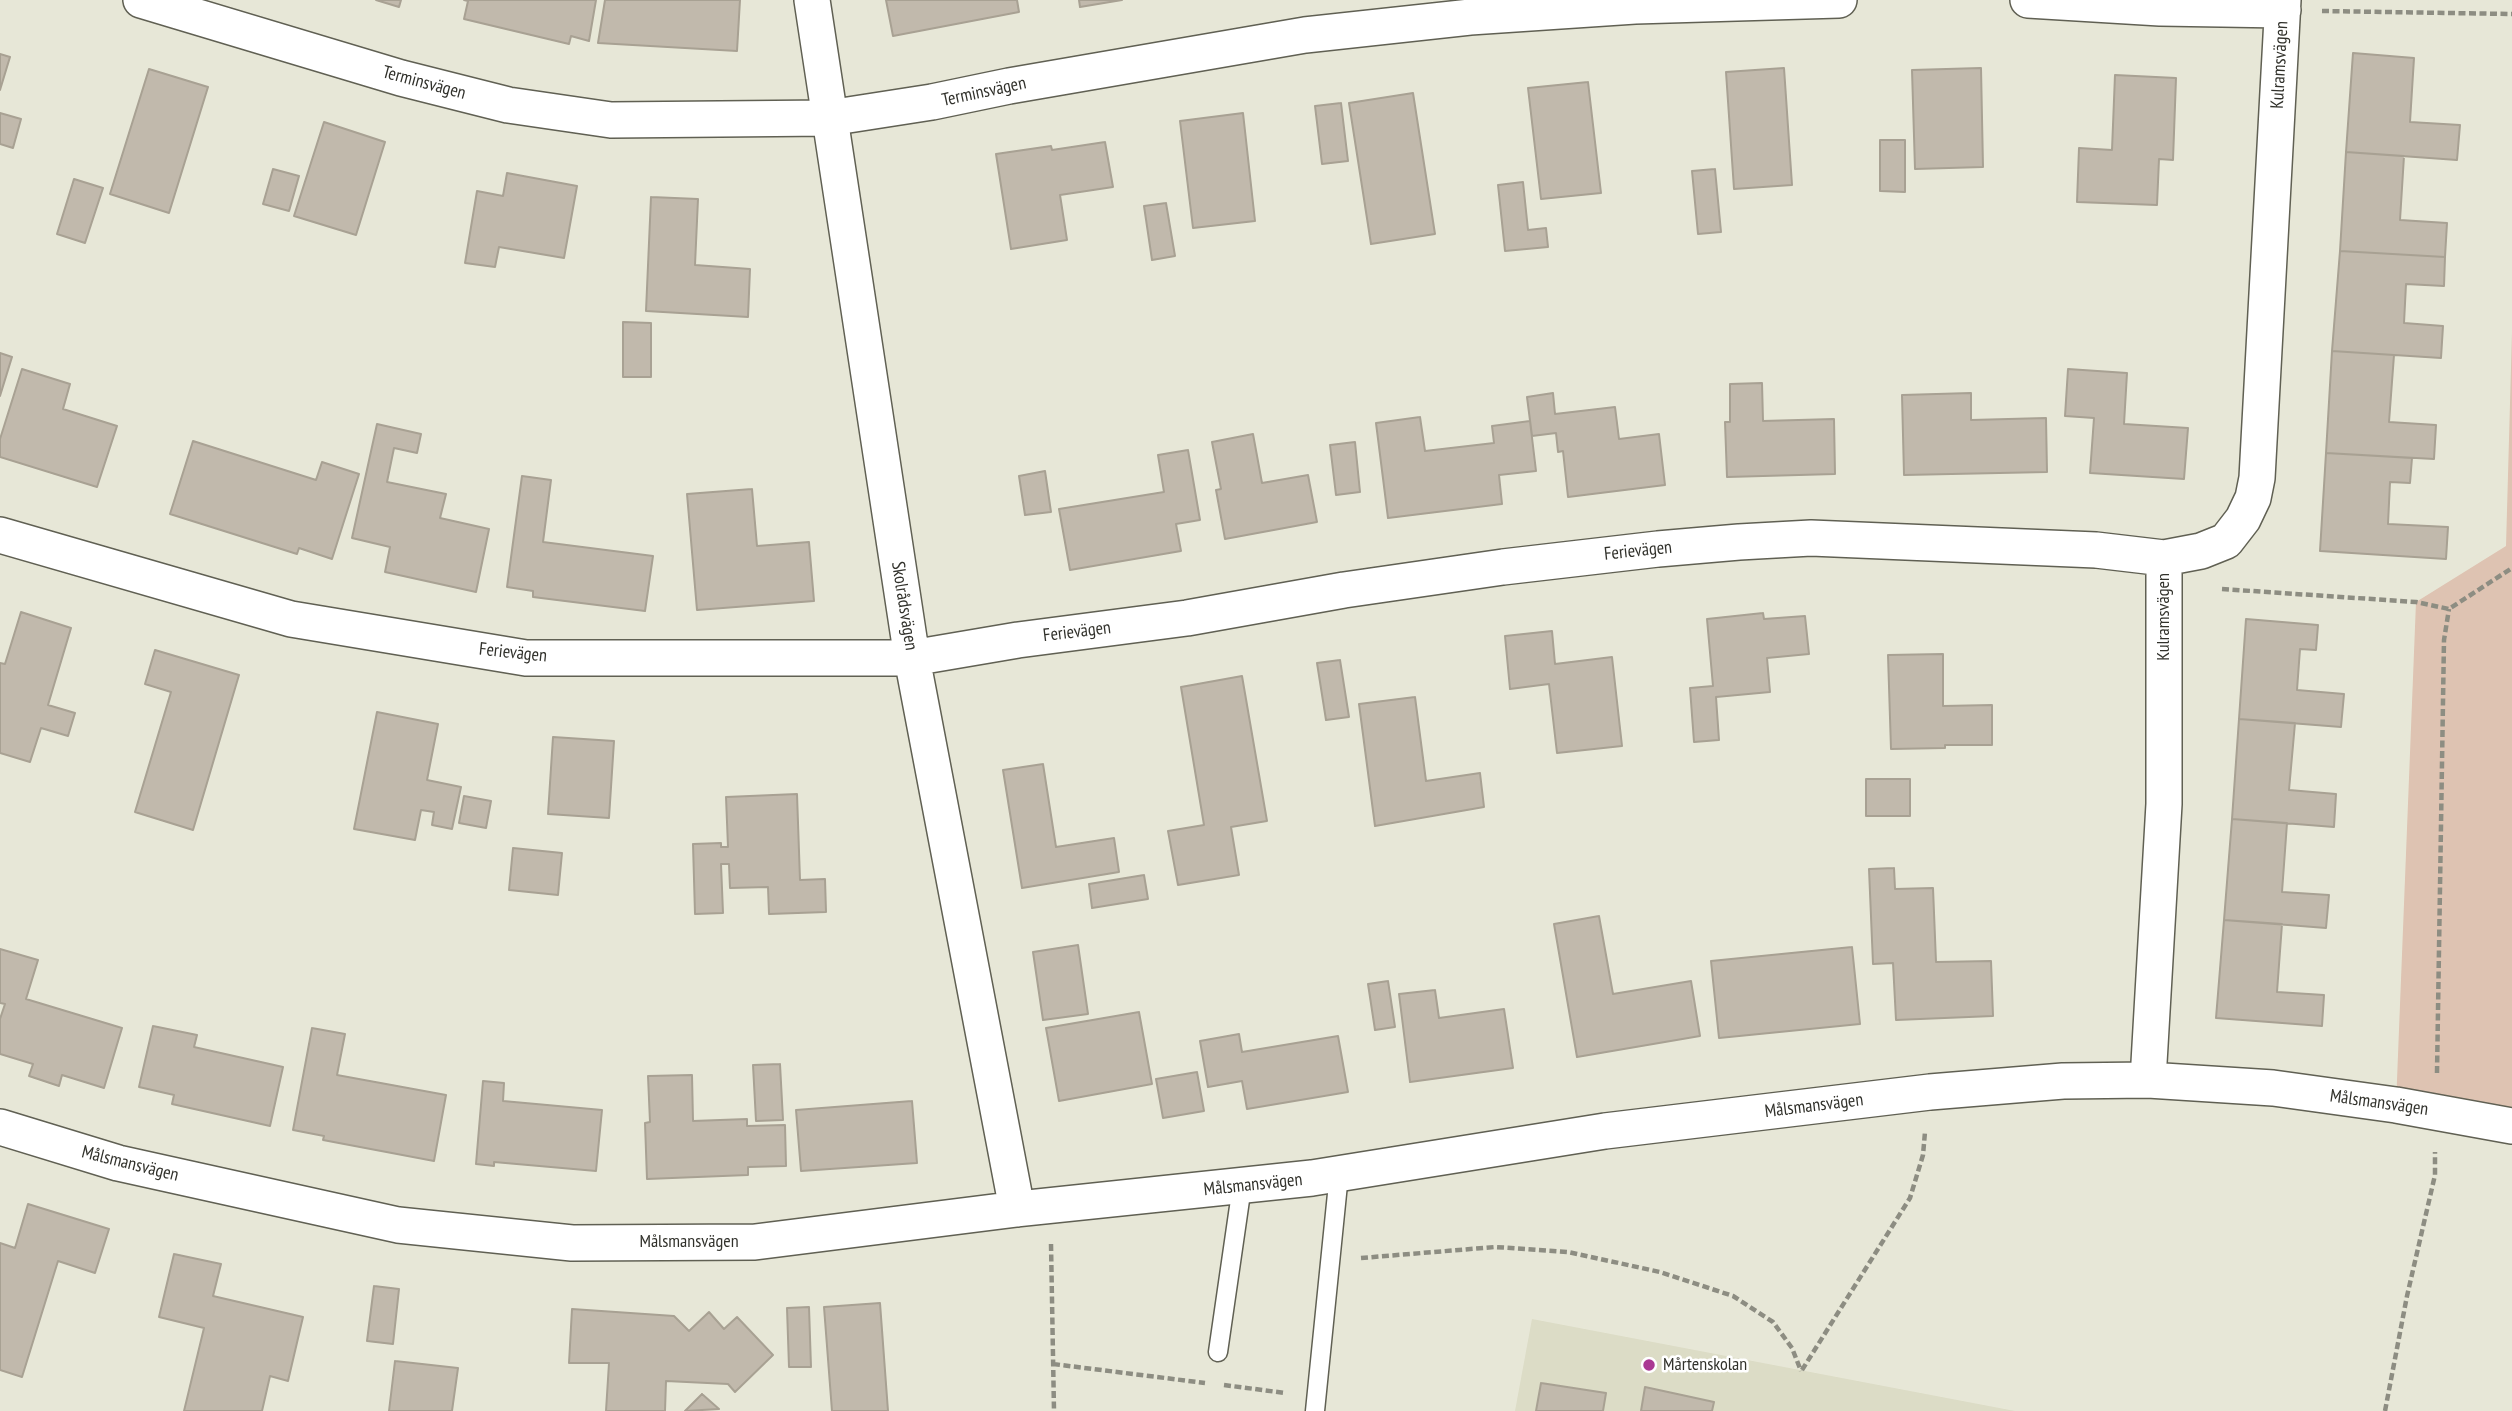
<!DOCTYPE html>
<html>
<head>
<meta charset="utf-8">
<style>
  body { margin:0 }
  canvas { display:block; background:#e7e7d7 }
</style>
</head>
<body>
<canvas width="2512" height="1411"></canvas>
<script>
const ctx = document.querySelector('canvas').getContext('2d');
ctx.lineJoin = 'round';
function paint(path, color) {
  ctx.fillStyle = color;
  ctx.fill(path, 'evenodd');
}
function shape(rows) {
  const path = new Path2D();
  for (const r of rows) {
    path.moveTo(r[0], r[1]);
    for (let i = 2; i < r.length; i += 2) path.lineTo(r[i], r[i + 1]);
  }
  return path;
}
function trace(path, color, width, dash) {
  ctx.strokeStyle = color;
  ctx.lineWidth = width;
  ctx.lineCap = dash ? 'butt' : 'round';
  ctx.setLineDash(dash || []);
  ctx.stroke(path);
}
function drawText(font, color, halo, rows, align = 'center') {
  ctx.font = font + ' "PT Sans Narrow",sans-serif';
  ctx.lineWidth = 5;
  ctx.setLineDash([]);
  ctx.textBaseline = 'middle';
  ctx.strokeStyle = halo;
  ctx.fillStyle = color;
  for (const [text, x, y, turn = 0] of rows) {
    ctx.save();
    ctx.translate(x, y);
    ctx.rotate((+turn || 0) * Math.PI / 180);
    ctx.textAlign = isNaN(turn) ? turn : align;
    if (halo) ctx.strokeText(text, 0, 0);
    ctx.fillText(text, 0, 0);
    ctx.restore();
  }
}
paint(shape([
  [1532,1319,2015,1411,1515,1411]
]), '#dcdcc6');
paint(shape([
  [2512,332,2512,1114,2396,1105,2416,602,2506,546]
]), '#dec3b2');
const building = shape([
  [376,0,401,0,399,7,376,0],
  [464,0,596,0,589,41,571,36,569,44,464,19,468,1,464,0],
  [605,0,740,0,737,51,598,43,605,0],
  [886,0,1017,0,1019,12,893,36,886,0],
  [1079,0,1122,0,1080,7,1079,0],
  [2353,53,2414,58,2410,122,2460,125,2457,160,2346,152,2353,53],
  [0,54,10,57,0,90,0,54],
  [1784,68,1792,185,1734,189,1726,72,1784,68],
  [1981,68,1983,167,1915,169,1912,70,1981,68],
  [149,69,208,87,169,213,110,194,149,69],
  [2115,75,2176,78,2173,160,2159,159,2157,205,2077,202,2079,148,2112,150,2115,75],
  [1588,82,1601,193,1541,199,1528,88,1588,82],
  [1413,93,1435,234,1371,244,1349,103,1413,93],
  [1341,103,1348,161,1322,164,1315,106,1341,103],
  [0,113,21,119,13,148,0,144,0,113],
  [1243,113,1255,221,1193,228,1180,121,1243,113],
  [324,122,385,142,356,235,294,216,324,122],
  [1880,140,1905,140,1905,192,1880,191,1880,140],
  [1105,142,1113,187,1060,195,1067,240,1011,249,996,154,1051,146,1052,150,1105,142],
  [2346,152,2404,156,2400,220,2447,223,2445,257,2340,251,2346,152],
  [273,169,299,176,289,211,263,204,273,169],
  [1715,169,1721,232,1698,234,1692,171,1715,169],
  [507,173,577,186,564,258,499,247,495,267,465,263,477,191,503,196,507,173],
  [74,179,103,188,85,243,57,234,74,179],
  [1523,182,1528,230,1546,228,1548,247,1505,251,1498,185,1523,182],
  [651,197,698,199,695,265,750,269,748,317,646,311,651,197],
  [1166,203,1175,256,1152,260,1144,206,1166,203],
  [2340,251,2445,257,2444,286,2406,284,2404,323,2443,326,2441,358,2332,351,2340,251],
  [623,322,651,323,651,377,623,377,623,322],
  [2332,351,2394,355,2389,422,2436,425,2434,459,2326,453,2332,351],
  [0,353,12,357,0,396,0,353],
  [22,369,70,384,63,409,117,426,97,487,0,457,0,439,22,369],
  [2068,369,2127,373,2124,424,2188,428,2184,479,2090,473,2094,418,2065,416,2068,369],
  [1762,383,1763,421,1834,419,1835,474,1727,477,1725,422,1730,422,1730,384,1762,383],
  [1553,393,1555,414,1615,407,1619,439,1659,434,1665,485,1568,497,1563,451,1558,452,1556,433,1532,436,1527,397,1553,393],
  [1971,393,1971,420,2046,418,2047,472,1904,475,1902,395,1971,393],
  [1420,417,1425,451,1494,443,1492,426,1530,421,1536,471,1499,475,1502,504,1388,518,1376,423,1420,417],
  [377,424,421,434,417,453,394,448,387,482,446,494,440,518,489,529,476,592,385,572,390,547,352,538,377,424],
  [1253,434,1262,483,1308,475,1317,522,1225,539,1216,490,1221,489,1212,442,1253,434],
  [193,441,316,480,322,462,359,474,332,559,299,548,297,554,170,514,193,441],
  [1355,442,1360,492,1336,495,1330,445,1355,442],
  [1188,450,1200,520,1176,524,1181,551,1070,570,1059,509,1164,492,1158,455,1188,450],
  [2326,453,2412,458,2410,483,2390,482,2388,524,2448,527,2446,559,2320,551,2326,453],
  [1045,471,1051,512,1025,515,1019,476,1045,471],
  [522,476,551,480,543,542,653,556,645,611,533,597,533,591,507,587,522,476],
  [752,489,757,546,809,542,814,601,697,610,687,494,752,489],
  [21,612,71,628,48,705,75,713,68,736,41,728,30,762,0,753,0,663,5,664,21,612],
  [1763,613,1764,619,1805,616,1809,654,1767,658,1770,692,1716,697,1719,740,1694,742,1690,688,1713,686,1707,619,1763,613],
  [2246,619,2318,625,2316,650,2300,649,2297,690,2344,694,2341,727,2239,719,2246,619],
  [1552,631,1555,664,1612,657,1622,746,1557,753,1549,684,1510,689,1505,636,1552,631],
  [155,650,239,675,193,830,135,812,171,692,145,684,155,650],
  [1943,654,1943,706,1992,705,1992,745,1945,745,1945,748,1891,749,1888,655,1943,654],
  [1340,660,1349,717,1326,720,1317,663,1340,660],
  [1242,676,1267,821,1231,827,1239,875,1178,885,1168,831,1204,825,1181,687,1242,676],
  [1415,697,1426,781,1480,773,1484,807,1375,826,1359,704,1415,697],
  [377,712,438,724,427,780,461,787,452,829,432,825,434,812,421,810,415,840,354,829,377,712],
  [2239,719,2295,723,2289,790,2336,794,2334,827,2232,819,2239,719],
  [553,737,614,741,609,818,548,814,553,737],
  [1043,764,1056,847,1114,838,1119,872,1022,888,1003,770,1043,764],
  [1866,779,1910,779,1910,816,1866,816,1866,779],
  [797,794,800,880,825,879,826,912,769,914,768,887,730,888,729,864,721,864,723,913,695,914,693,844,721,843,721,847,728,847,726,797,797,794],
  [464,796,491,801,486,828,459,823,464,796],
  [2232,819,2287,823,2282,892,2329,895,2326,928,2224,920,2232,819],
  [513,848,562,853,558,895,509,890,513,848],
  [1894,868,1895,889,1933,888,1936,962,1991,961,1993,1016,1896,1020,1893,963,1873,964,1869,869,1894,868],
  [1144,875,1148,899,1092,908,1089,884,1144,875],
  [1599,916,1613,994,1691,981,1700,1036,1577,1057,1554,924,1599,916],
  [2224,920,2282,924,2277,992,2324,995,2322,1026,2216,1018,2224,920],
  [1078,945,1088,1014,1043,1020,1033,952,1078,945],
  [1852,947,1860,1024,1719,1038,1711,961,1852,947],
  [0,949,38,960,26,999,122,1028,104,1088,62,1075,59,1086,29,1076,33,1064,0,1054,0,1019,5,1004,0,1003,0,949],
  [1388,981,1395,1027,1375,1030,1368,984,1388,981],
  [1435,990,1439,1018,1504,1009,1513,1068,1410,1082,1399,994,1435,990],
  [1139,1012,1152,1084,1059,1101,1046,1028,1139,1012],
  [153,1026,197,1035,194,1047,283,1067,270,1126,172,1104,174,1095,139,1087,153,1026],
  [312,1028,345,1034,337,1075,446,1095,434,1161,323,1140,324,1136,293,1130,312,1028],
  [1239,1034,1242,1052,1338,1036,1348,1092,1247,1109,1242,1081,1208,1087,1200,1041,1239,1034],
  [780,1064,783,1120,756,1121,753,1065,780,1064],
  [1197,1072,1204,1111,1163,1118,1156,1079,1197,1072],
  [692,1075,693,1121,747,1119,747,1126,785,1125,786,1166,748,1167,748,1175,647,1179,645,1123,650,1122,648,1076,692,1075],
  [483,1081,504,1083,503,1101,602,1110,596,1171,494,1162,494,1166,476,1164,483,1081],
  [912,1101,917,1163,801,1171,796,1110,912,1101],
  [28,1204,109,1229,95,1273,58,1261,22,1377,0,1370,0,1243,15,1248,28,1204],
  [174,1254,221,1264,213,1296,303,1317,288,1381,270,1376,262,1411,184,1411,204,1328,159,1317,174,1254],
  [374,1286,399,1289,393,1344,367,1341,374,1286],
  [880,1303,888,1411,832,1411,824,1307,880,1303],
  [809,1307,811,1367,789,1367,787,1308,809,1307],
  [572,1309,674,1316,689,1331,709,1312,724,1329,737,1317,773,1355,735,1392,728,1384,666,1381,665,1411,606,1411,609,1363,569,1363,572,1309],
  [395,1361,458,1368,452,1411,389,1411,395,1361],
  [1541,1383,1606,1393,1603,1411,1536,1411,1541,1383],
  [1645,1387,1714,1402,1712,1411,1641,1411,1645,1387],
  [702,1394,719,1409,685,1411,702,1394]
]);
paint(building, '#c1b9ac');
trace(building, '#a8a193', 2);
const service = shape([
  [1218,1352,1242,1186],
  [1315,1411,1339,1174]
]);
const minor = shape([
  [141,0,401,78,508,105,611,120,829,118,932,102,1009,86,1305,35,1470,17,1635,6,1839,0],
  [812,0,912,658,1017,1209],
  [2028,0,2160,8,2283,10],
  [0,535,291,619,526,658,912,658,1018,640,1187,618,1344,590,1503,567,1658,549,1739,542,1811,538,2096,550,2164,558],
  [2148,1080,2164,804,2164,558,2201,551,2226,541,2243,519,2253,498,2257,478,2283,0],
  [0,1127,118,1163,398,1225,572,1243,755,1242,1017,1209,1312,1178,1605,1131,1930,1092,2063,1081,2148,1080,2273,1088,2396,1105,2512,1126]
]);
trace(service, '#606053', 21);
trace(minor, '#606053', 38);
trace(shape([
  [2322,11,2512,14],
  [2222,589,2416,602,2449,609,2512,568],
  [2437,1073,2444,640,2449,609],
  [1051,1244,1054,1411],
  [1361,1258,1495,1247,1568,1252,1660,1272,1733,1296,1773,1322,1792,1348,1801,1371],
  [1053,1364,1205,1383],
  [1802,1370,1910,1198,1923,1155,1925,1132],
  [1224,1385,1285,1393],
  [2385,1411,2407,1296,2435,1175,2435,1152]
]), '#8d8d82', 4.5, [7, 3.5]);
trace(service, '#fff', 18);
trace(minor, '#fff', 35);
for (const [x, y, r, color] of [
  [1649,1365,7,"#aa3893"]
]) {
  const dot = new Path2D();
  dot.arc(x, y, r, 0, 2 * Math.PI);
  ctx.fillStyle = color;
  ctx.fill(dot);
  trace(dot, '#fff', 2.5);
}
drawText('18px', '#31312b', '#fff', [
  ["Kulramsvägen",2280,65,-87],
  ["Terminsvägen",424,83,15],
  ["Terminsvägen",984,92,-12],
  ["Ferievägen",1638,551,-6],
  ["Skolrådsvägen",904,606,81],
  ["Kulramsvägen",2164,617,-90],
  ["Ferievägen",1077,632,-7],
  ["Ferievägen",513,653,6],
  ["Målsmansvägen",2379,1103,8],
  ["Målsmansvägen",1814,1106,-7],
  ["Målsmansvägen",130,1164,14],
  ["Målsmansvägen",1253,1185,-6],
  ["Målsmansvägen",689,1242]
]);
drawText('18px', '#31312b', '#fff', [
  ["Mårtenskolan",1663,1365]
], 'left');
</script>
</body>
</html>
